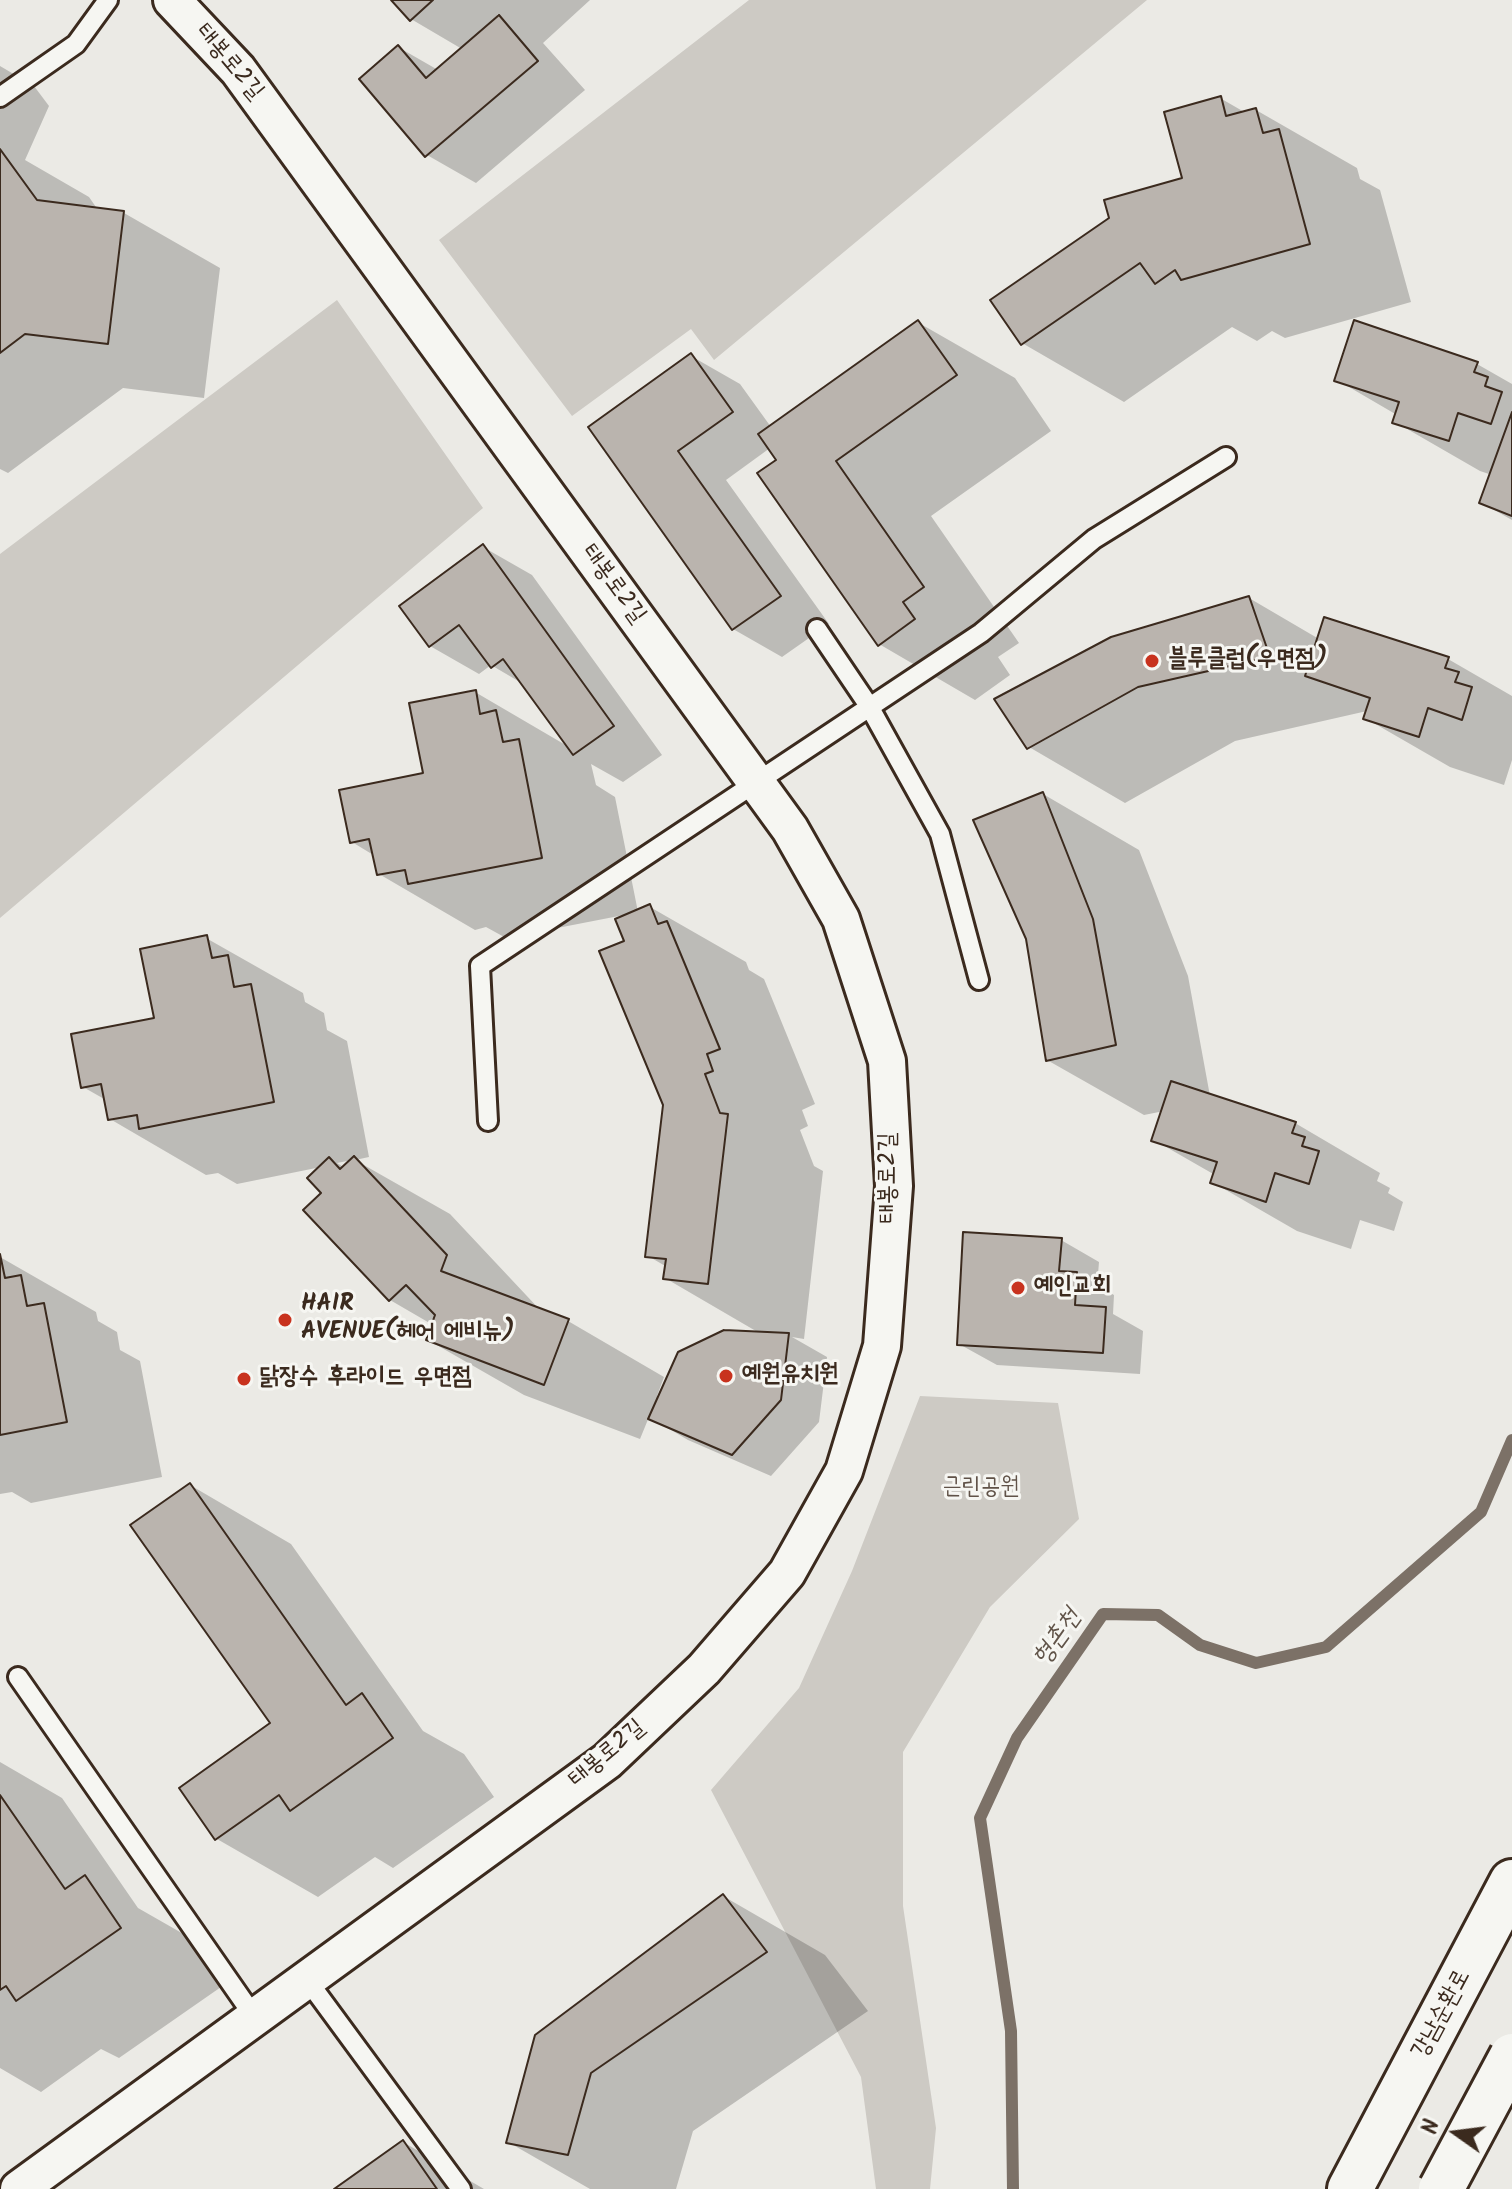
<!DOCTYPE html>
<html>
<head>
<meta charset="utf-8">
<style>
  body { margin:0 }
  #map { position:relative; width:1512px; height:2189px; overflow:hidden; background:#ebeae5; font-family:Kalam,sans-serif }
  canvas { display:block }
  .north { position:absolute; left:1416px; top:2093px; width:80px; height:80px; -webkit-text-stroke:6px #f6f6f2; paint-order:stroke; rotate:284deg; font-size:22px; font-weight:700; line-height:32px; text-align:center; color:#3b2a1e }
  .north::after { content:''; display:block; margin:auto; width:28px; height:36px; background:#3b2a1e; clip-path:polygon(50% 0,100% 100%,50% 72%,0 100%) }
</style>
</head>
<body>
<div id="map">
<canvas width="1512" height="2189"></canvas>
<div class="north">N</div>
</div>
<script>
const ctx = document.querySelector('canvas').getContext('2d');
ctx.lineJoin = 'round';
function paint(path, color) {
  ctx.fillStyle = color;
  ctx.fill(path, 'evenodd');
}
function shape(rows) {
  const path = new Path2D();
  for (const r of rows) {
    path.moveTo(r[0], r[1]);
    for (let i = 2; i < r.length; i += 2) path.lineTo(r[i], r[i + 1]);
  }
  return path;
}
function trace(path, color, width, dash) {
  ctx.strokeStyle = color;
  ctx.lineWidth = width;
  ctx.lineCap = dash ? 'butt' : 'round';
  ctx.setLineDash(dash || []);
  ctx.stroke(path);
}
function drawText(font, color, halo, rows, align = 'center') {
  ctx.font = font + ' Kalam,"Poor Story",sans-serif';
  ctx.lineWidth = 6;
  ctx.setLineDash([]);
  ctx.textBaseline = 'middle';
  ctx.strokeStyle = halo;
  ctx.fillStyle = color;
  for (const [text, x, y, turn = 0] of rows) {
    ctx.save();
    ctx.translate(x, y);
    ctx.rotate((+turn || 0) * Math.PI / 180);
    ctx.textAlign = isNaN(turn) ? turn : align;
    if (halo) ctx.strokeText(text, 0, 0);
    ctx.fillText(text, 0, 0);
    ctx.restore();
  }
}
paint(shape([
  [749,0,1147,0,714,360,691,329,572,416,439,240],
  [337,300,483,508,0,918,0,554],
  [920,1396,1058,1403,1079,1519,990,1607,903,1752,903,1906,936,2128,930,2189,876,2189,861,2077,711,1790,799,1688,852,1571]
]), '#cdcac4');
paint(shape([
  [394,0,590,0,543,43,585,90,476,183,427,155,398,47,438,70,462,49,411,19],
  [0,66,34,86,49,106,25,160,89,197,98,210,124,213,220,268,204,398,123,388,8,473,0,469],
  [1220,98,1246,113,1256,110,1357,168,1360,179,1380,190,1411,302,1285,338,1272,331,1257,341,1232,327,1124,402,1022,343,1185,179],
  [919,323,1015,378,1051,431,931,516,1019,643,998,657,1010,675,975,700,879,644,770,448,726,480,829,624,782,657,733,629,591,427,691,356,740,384,771,427],
  [1477,364,1512,384,1512,520,1482,503,1492,475,1480,471,1395,422,1397,415,1337,380],
  [483,547,532,575,662,755,623,782,591,764,596,785,615,797,638,912,650,907,746,962,749,970,764,979,815,1104,802,1110,808,1126,800,1130,814,1166,823,1171,804,1339,792,1337,827,1357,819,1422,771,1476,688,1440,649,1417,640,1439,524,1395,428,1340,433,1325,390,1300,324,1193,321,1167,237,1184,218,1173,206,1175,110,1119,106,1100,83,1087,156,1019,206,938,303,993,305,1002,324,1013,327,1030,347,1041,369,1157,355,1160,450,1214,541,1311,568,1321,664,1377,657,1396,660,1397,761,1334,665,1278,667,1267,648,1256,665,1105,627,942,624,915,506,938,486,927,475,930,379,874,375,856,352,842,425,775,475,692,569,747,525,685,491,665,479,674,430,646],
  [352,1160,345,1168,337,1163],
  [1249,598,1319,639,1448,659,1512,696,1512,760,1504,785,1450,767,1365,718,1367,711,1235,741,1125,803,1029,747],
  [1043,794,1139,850,1188,976,1210,1096,1295,1123,1380,1173,1377,1181,1390,1188,1388,1193,1403,1202,1394,1231,1360,1220,1351,1249,1297,1231,1212,1182,1215,1175,1154,1140,1164,1111,1144,1115,1047,1060],
  [1061,1240,1099,1262,1097,1286,1114,1295,1113,1314,1143,1331,1140,1374,997,1365,959,1344],
  [0,1257,96,1312,98,1321,117,1332,120,1350,140,1361,162,1477,31,1503,12,1492,0,1494],
  [190,1485,291,1544,423,1731,464,1754,494,1797,393,1868,375,1857,318,1897,217,1839,273,1724],
  [0,1762,62,1798,138,1908,187,1936,221,1987,119,2058,101,2049,41,2092,0,2068],
  [723,1896,825,1955,868,2011,693,2131,676,2189,590,2189,508,2142],
  [403,2142,484,2189,338,2189]
]), '#0003');
trace(shape([
  [1013,2189,1011,2031,980,1818,1017,1738,1103,1614,1158,1615,1200,1645,1256,1663,1326,1647,1481,1512,1512,1440]
]), '#7c7167', 12);
const building = shape([
  [391,0,433,0,410,21,391,0],
  [499,15,538,61,425,157,359,79,398,45,426,78,499,15],
  [1221,96,1226,116,1256,108,1263,133,1279,129,1310,244,1181,280,1175,270,1155,284,1140,263,1021,345,990,300,1109,218,1104,200,1182,178,1164,112,1221,96],
  [0,149,37,200,124,211,108,344,25,334,0,353,0,149],
  [918,320,957,375,836,461,924,587,903,602,915,619,878,646,757,473,776,460,758,434,918,320],
  [1354,320,1478,362,1474,372,1488,377,1485,386,1502,392,1491,424,1458,413,1449,441,1392,423,1399,402,1334,381,1354,320],
  [691,353,733,412,678,451,781,596,732,630,588,427,691,353],
  [1512,412,1512,516,1479,503,1512,412],
  [483,544,614,726,573,755,503,659,491,668,459,625,429,647,399,606,483,544],
  [1249,596,1270,657,1138,687,1027,749,994,699,1111,637,1249,596],
  [1324,617,1449,657,1445,668,1459,672,1455,682,1472,687,1462,720,1428,708,1419,737,1363,719,1370,698,1305,676,1324,617],
  [476,690,480,714,496,710,503,742,519,739,542,858,408,884,405,870,377,875,369,839,350,843,339,790,423,773,409,703,476,690],
  [1043,792,1093,919,1116,1045,1046,1061,1026,939,973,820,1043,792],
  [650,904,658,924,667,921,720,1049,707,1054,713,1071,705,1074,720,1113,728,1114,708,1284,663,1279,666,1259,645,1257,663,1105,599,951,624,941,615,919,650,904],
  [207,935,212,958,228,955,234,987,251,984,274,1102,139,1129,137,1115,108,1120,101,1084,81,1088,71,1034,154,1018,140,949,207,935],
  [1171,1081,1296,1122,1292,1133,1305,1137,1302,1146,1319,1151,1309,1184,1275,1173,1266,1202,1210,1183,1217,1162,1151,1141,1171,1081],
  [354,1156,447,1255,441,1271,569,1319,544,1385,426,1340,435,1315,406,1285,389,1301,303,1210,321,1193,307,1178,329,1157,340,1169,354,1156],
  [963,1232,1062,1238,1059,1271,1077,1272,1075,1305,1106,1307,1103,1353,957,1345,963,1232],
  [0,1254,5,1278,21,1275,27,1306,44,1303,67,1422,0,1435,0,1254],
  [724,1330,789,1333,781,1400,732,1455,648,1419,678,1352,724,1330],
  [190,1483,346,1705,362,1693,393,1738,290,1811,279,1795,215,1840,179,1788,270,1723,130,1525,190,1483],
  [0,1795,65,1889,85,1875,121,1928,16,2001,6,1986,0,1990,0,1795],
  [723,1894,767,1952,591,2073,568,2155,506,2143,535,2035,723,1894],
  [403,2140,437,2189,334,2189,403,2140]
]);
paint(building, '#bab4ae');
trace(building, '#3b2a1e', 2);
const lane = shape([
  [0,97,76,44,108,0],
  [817,629,869,706,940,834,979,980],
  [488,1121,480,966,981,633,1094,539,1226,457],
  [18,1677,255,2018],
  [308,1981,461,2189]
]);
const street = shape([
  [19,2189,607,1761,704,1669,787,1573,844,1471,882,1346,894,1186,887,1061,841,919,790,829,238,70,172,0]
]);
const highway = shape([
  [1350,2189,1512,1882]
]);
trace(lane, '#3b2a1e', 24);
trace(street, '#3b2a1e', 42);
trace(highway, '#3b2a1e', 50);
trace(lane, '#f6f6f2', 18);
trace(street, '#f6f6f2', 36);
trace(highway, '#f6f6f2', 44);
const highwayBridge = shape([
  [1441,2189,1512,2056]
]);
trace(highwayBridge, '#3b2a1e', 50, []);
trace(highwayBridge, '#f6f6f2', 44);
for (const [x, y, r, color] of [
  [1152,661,8,"#c8321e"],
  [1018,1288,8,"#c8321e"],
  [285,1320,8,"#c8321e"],
  [726,1376,8,"#c8321e"],
  [244,1379,8,"#c8321e"]
]) {
  const dot = new Path2D();
  dot.arc(x, y, r, 0, 2 * Math.PI);
  ctx.fillStyle = color;
  ctx.fill(dot);
  trace(dot, '#f6f6f2', 3);
}
drawText('24px', '#3b2a1e', '#f6f6f2', [
  ["태봉로2길",228,63,50],
  ["태봉로2길",612,585,54],
  ["태봉로2길",890,1178,-90],
  ["태봉로2길",608,1755,-40],
  ["강남순환로",1443,2015,-62]
]);
drawText('bold 24px', '#3b2a1e', '#f6f6f2', [
  ["블루클럽(우면점)",1168,661],
  ["예인교회",1034,1288],
  ["HAIR",301,1306],
  ["AVENUE(헤어 에비뉴)",301,1334],
  ["예원유치원",742,1376],
  ["닭장수 후라이드 우면점",260,1379]
], 'left');
drawText('24px', '#605248', '#f6f6f2', [
  ["근린공원",981,1489]
]);
drawText('italic 26px', '#615449', '#f6f6f2', [
  ["형촌천",1059,1639,-55]
]);
</script>
</body>
</html>
